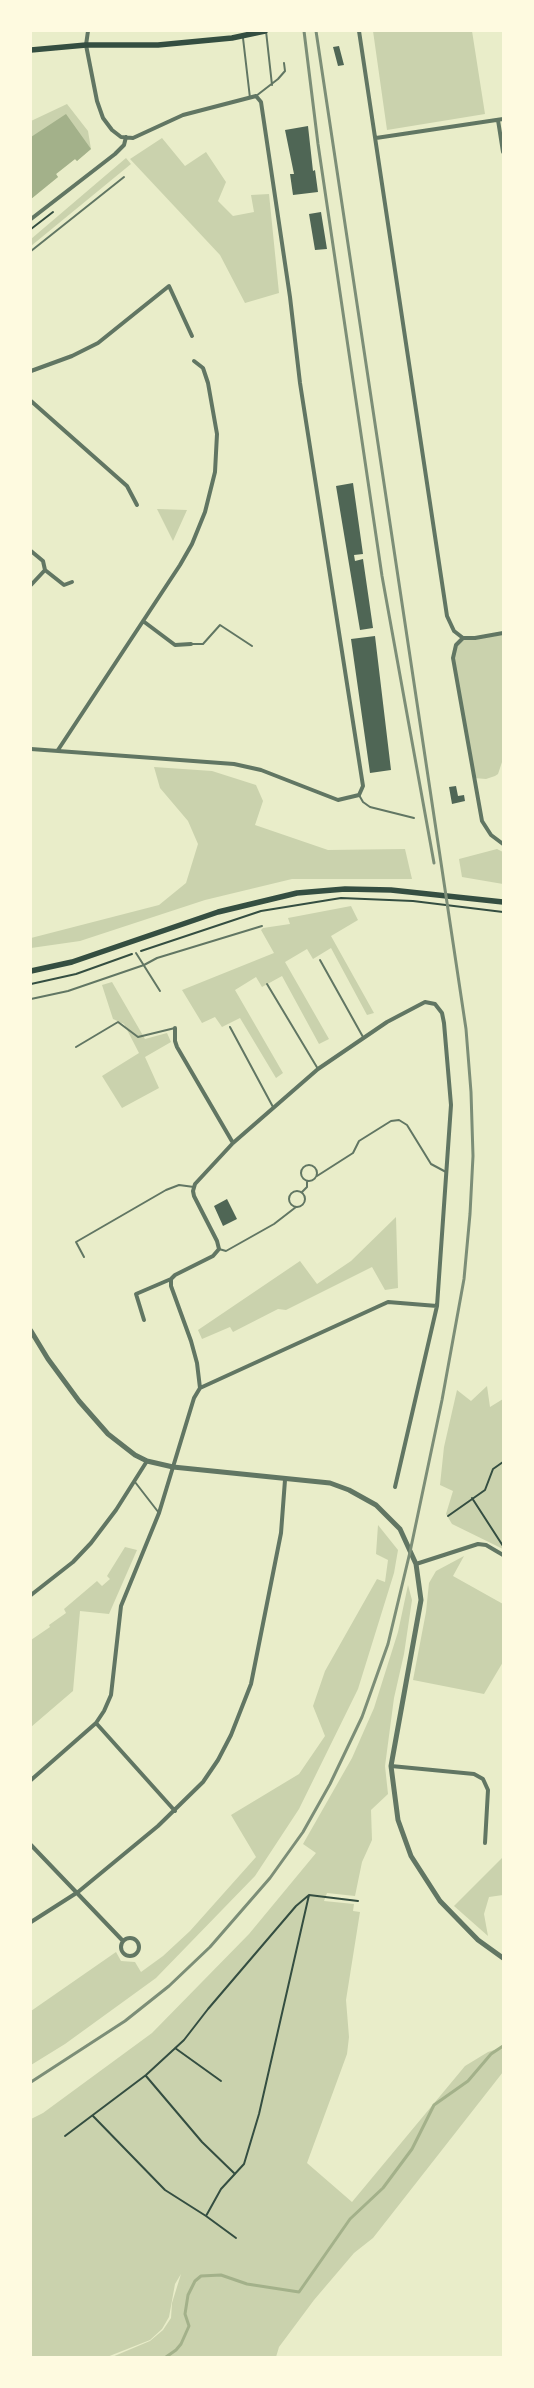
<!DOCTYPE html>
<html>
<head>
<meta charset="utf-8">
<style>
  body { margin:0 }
  #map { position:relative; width:534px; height:2388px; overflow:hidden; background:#e9edc9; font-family:Arial,sans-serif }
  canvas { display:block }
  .frame { position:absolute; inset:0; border:32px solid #fefae0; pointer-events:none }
</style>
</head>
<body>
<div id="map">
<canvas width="534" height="2388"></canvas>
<div class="frame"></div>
</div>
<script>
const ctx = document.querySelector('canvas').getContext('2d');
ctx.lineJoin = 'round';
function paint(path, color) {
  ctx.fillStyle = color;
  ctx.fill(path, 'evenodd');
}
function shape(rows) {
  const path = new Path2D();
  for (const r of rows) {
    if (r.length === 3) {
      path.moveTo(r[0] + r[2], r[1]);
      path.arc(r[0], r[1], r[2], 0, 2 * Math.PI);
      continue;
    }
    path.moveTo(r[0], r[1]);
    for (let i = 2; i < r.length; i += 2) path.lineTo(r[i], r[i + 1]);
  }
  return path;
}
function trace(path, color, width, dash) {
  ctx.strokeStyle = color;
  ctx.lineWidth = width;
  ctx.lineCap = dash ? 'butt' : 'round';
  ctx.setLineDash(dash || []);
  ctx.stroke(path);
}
paint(shape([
  [373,31,472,31,485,114,387,130],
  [67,104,88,131,91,149,77,161,75,159,56,174,58,177,31,199,31,121],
  [162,138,185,166,206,152,226,182,218,201,233,216,254,212,251,195,269,194,279,293,245,303,220,255,130,159],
  [126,158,131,164,31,246,31,239],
  [157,509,187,510,173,541],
  [503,633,503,759,498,774,495,776,486,779,474,778,454,664,456,645,463,638],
  [154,767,212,771,256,785,263,801,255,825,328,850,405,849,412,879,292,879,205,900,80,941,31,948,31,938,159,905,186,883,198,844,188,821,160,788],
  [497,849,503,852,503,884,462,877,459,859],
  [351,906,358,920,331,936,374,1013,367,1015,331,948,313,959,307,949,285,962,329,1039,319,1044,282,976,262,987,256,977,235,990,283,1073,276,1078,240,1018,222,1027,215,1017,202,1023,182,990,274,953,261,930,263,928,290,924,288,918],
  [112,982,145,1039,167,1033,171,1042,145,1057,159,1088,122,1108,102,1076,139,1053,124,1024,113,1019,102,985],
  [396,1217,398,1288,385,1290,372,1267,286,1310,278,1309,233,1332,230,1327,202,1339,198,1330,300,1261,317,1284,351,1261],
  [487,1386,490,1407,503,1399,503,1549,452,1524,446,1514,453,1491,440,1485,444,1447,457,1390,471,1401],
  [378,1525,398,1550,394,1573,358,1689,299,1809,255,1876,156,1978,65,2044,31,2065,31,2011,116,1952,121,1961,135,1962,141,1972,163,1956,190,1931,256,1857,231,1815,299,1774,325,1736,313,1706,325,1671,377,1579,385,1582,388,1560,376,1554],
  [125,1547,137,1550,109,1614,80,1611,73,1691,31,1727,31,1640,50,1627,49,1625,66,1613,64,1609,97,1581,102,1586,110,1579,107,1576],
  [464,1556,453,1576,503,1604,503,1662,484,1694,413,1680,426,1612,429,1583,436,1571],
  [408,1585,412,1600,404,1654,394,1698,385,1766,388,1794,371,1810,372,1840,362,1862,355,1896,327,1893,324,1901,354,1904,353,1911,360,1912,346,2000,349,2037,347,2054,307,2163,352,2202,465,2066,488,2052,503,2047,503,2072,373,2238,354,2253,314,2300,279,2347,276,2357,112,2357,150,2341,163,2330,171,2318,172,2303,181,2274,175,2284,169,2317,162,2329,150,2340,107,2357,31,2357,31,2119,43,2113,152,2033,249,1934,316,1853,303,1844,352,1758,374,1708,398,1632],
  [503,1857,503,1895,489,1897,484,1914,488,1936,454,1906]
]), '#cad2ad');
paint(shape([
  [66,114,91,149,77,161,75,159,56,174,58,177,31,199,31,137]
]), '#a3b18a');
trace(shape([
  [166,2357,176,2350,181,2344,189,2326,185,2314,188,2295,195,2281,201,2276,221,2275,247,2284,299,2292,350,2219,383,2188,412,2149,434,2105,468,2081,491,2054,503,2046]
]), '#a3b18a', 3);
paint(shape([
  [339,46,344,65,338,66,333,47],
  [308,126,313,171,315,170,318,192,293,195,290,174,294,174,285,130],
  [321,212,327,249,315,250,309,214],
  [353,483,363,554,354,555,355,561,363,559,373,628,360,630,336,486],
  [375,636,391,770,370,773,351,639],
  [456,786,458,796,464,795,465,801,452,804,449,787],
  [227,1199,237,1219,223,1226,214,1206]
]), '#4f6655');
trace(shape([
  [31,229,53,212],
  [141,951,261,911,341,898,413,901,503,912],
  [31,984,76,974,132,954],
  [472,1498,503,1546],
  [448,1516,485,1490,493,1469,503,1462],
  [175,2048,221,2081],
  [146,2076,202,2142,235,2174],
  [93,2116,165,2190,206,2216],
  [65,2136,146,2075,184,2040,208,2009,296,1906,309,1895],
  [236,2238,206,2216,221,2189,244,2164,259,2114,309,1895,358,1901]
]), '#344e41', 2);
trace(shape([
  [266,31,272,85],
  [243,38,250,98],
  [256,96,278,79,285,71,284,63],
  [31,251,124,177],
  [192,644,203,644,220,625,252,646],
  [359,795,363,802,370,807,414,818],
  [136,953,160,991],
  [320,960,363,1037],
  [267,984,318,1069],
  [31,999,68,991,144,965,157,958,262,926],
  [230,1027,273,1107],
  [76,1047,118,1022,138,1037,175,1028],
  [309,1173,8],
  [317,1176,353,1153,359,1141,391,1121,399,1120,407,1125,431,1164,446,1172],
  [297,1199,8],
  [302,1192,307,1187,307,1182],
  [219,1249,226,1251,274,1224,296,1207],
  [84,1257,76,1242,166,1190,179,1185,194,1187],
  [135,1482,159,1513]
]), '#617663', 2);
trace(shape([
  [359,31,447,616,454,631,463,638,475,638,503,633],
  [498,120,503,152],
  [376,138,503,119],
  [31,219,115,154,124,145,126,137],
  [31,371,72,356,98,343,169,286,192,336],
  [31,401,127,486,137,505],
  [31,551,43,561,45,570,64,585,72,582],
  [31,585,45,570],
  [143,621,175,645,191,644],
  [463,638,456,645,453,658,482,821,491,835,503,844],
  [31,749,234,764,261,770,338,800,359,795,363,786,300,383,290,297,261,102,256,96,183,115,133,138,121,137,112,130,103,118,97,101,86,45,88,31],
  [58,750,180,565,192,544,205,512,215,472,217,434,208,383,203,368,194,361],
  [175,1028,175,1041,177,1047,233,1143],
  [144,1320,136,1294,171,1279],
  [200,1388,197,1363,191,1341,171,1286,171,1279,175,1275,213,1256,219,1249,217,1241,194,1196,193,1191,195,1184,233,1143,318,1069,387,1022,425,1002,435,1004,442,1013,444,1023,451,1105,437,1306,395,1487],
  [416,1564,478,1544,486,1545,503,1555],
  [31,1595,73,1562,91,1543,116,1510,147,1461],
  [96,1723,175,1811],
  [391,1766,474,1774,483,1779,488,1790,485,1843],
  [31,1780,96,1723,104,1711,111,1695,121,1606,159,1513,194,1398,200,1388,388,1302,437,1306],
  [31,1845,123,1941],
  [31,1922,78,1892,158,1826,203,1782,218,1760,231,1735,251,1684,281,1533,285,1480],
  [130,1947,9]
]), '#617663', 4);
trace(shape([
  [31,1331,48,1359,79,1401,108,1434,135,1455,147,1461,173,1467,330,1483,349,1490,376,1505,400,1529,416,1564,421,1600,391,1766,398,1820,411,1856,440,1901,478,1940,503,1958]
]), '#617663', 5);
trace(shape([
  [31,50,86,45,158,45,232,38,265,31],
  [31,971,72,962,218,912,297,893,345,889,391,890,503,902]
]), '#344e41', 5.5);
trace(shape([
  [304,31,318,144,382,576,434,863],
  [31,2082,125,2021,169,1986,210,1947,270,1878,303,1832,330,1784,362,1717,388,1644,410,1552,442,1400,464,1279,470,1214,473,1156,471,1092,466,1029,316,31]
]), '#7c8e77', 3);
</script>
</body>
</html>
